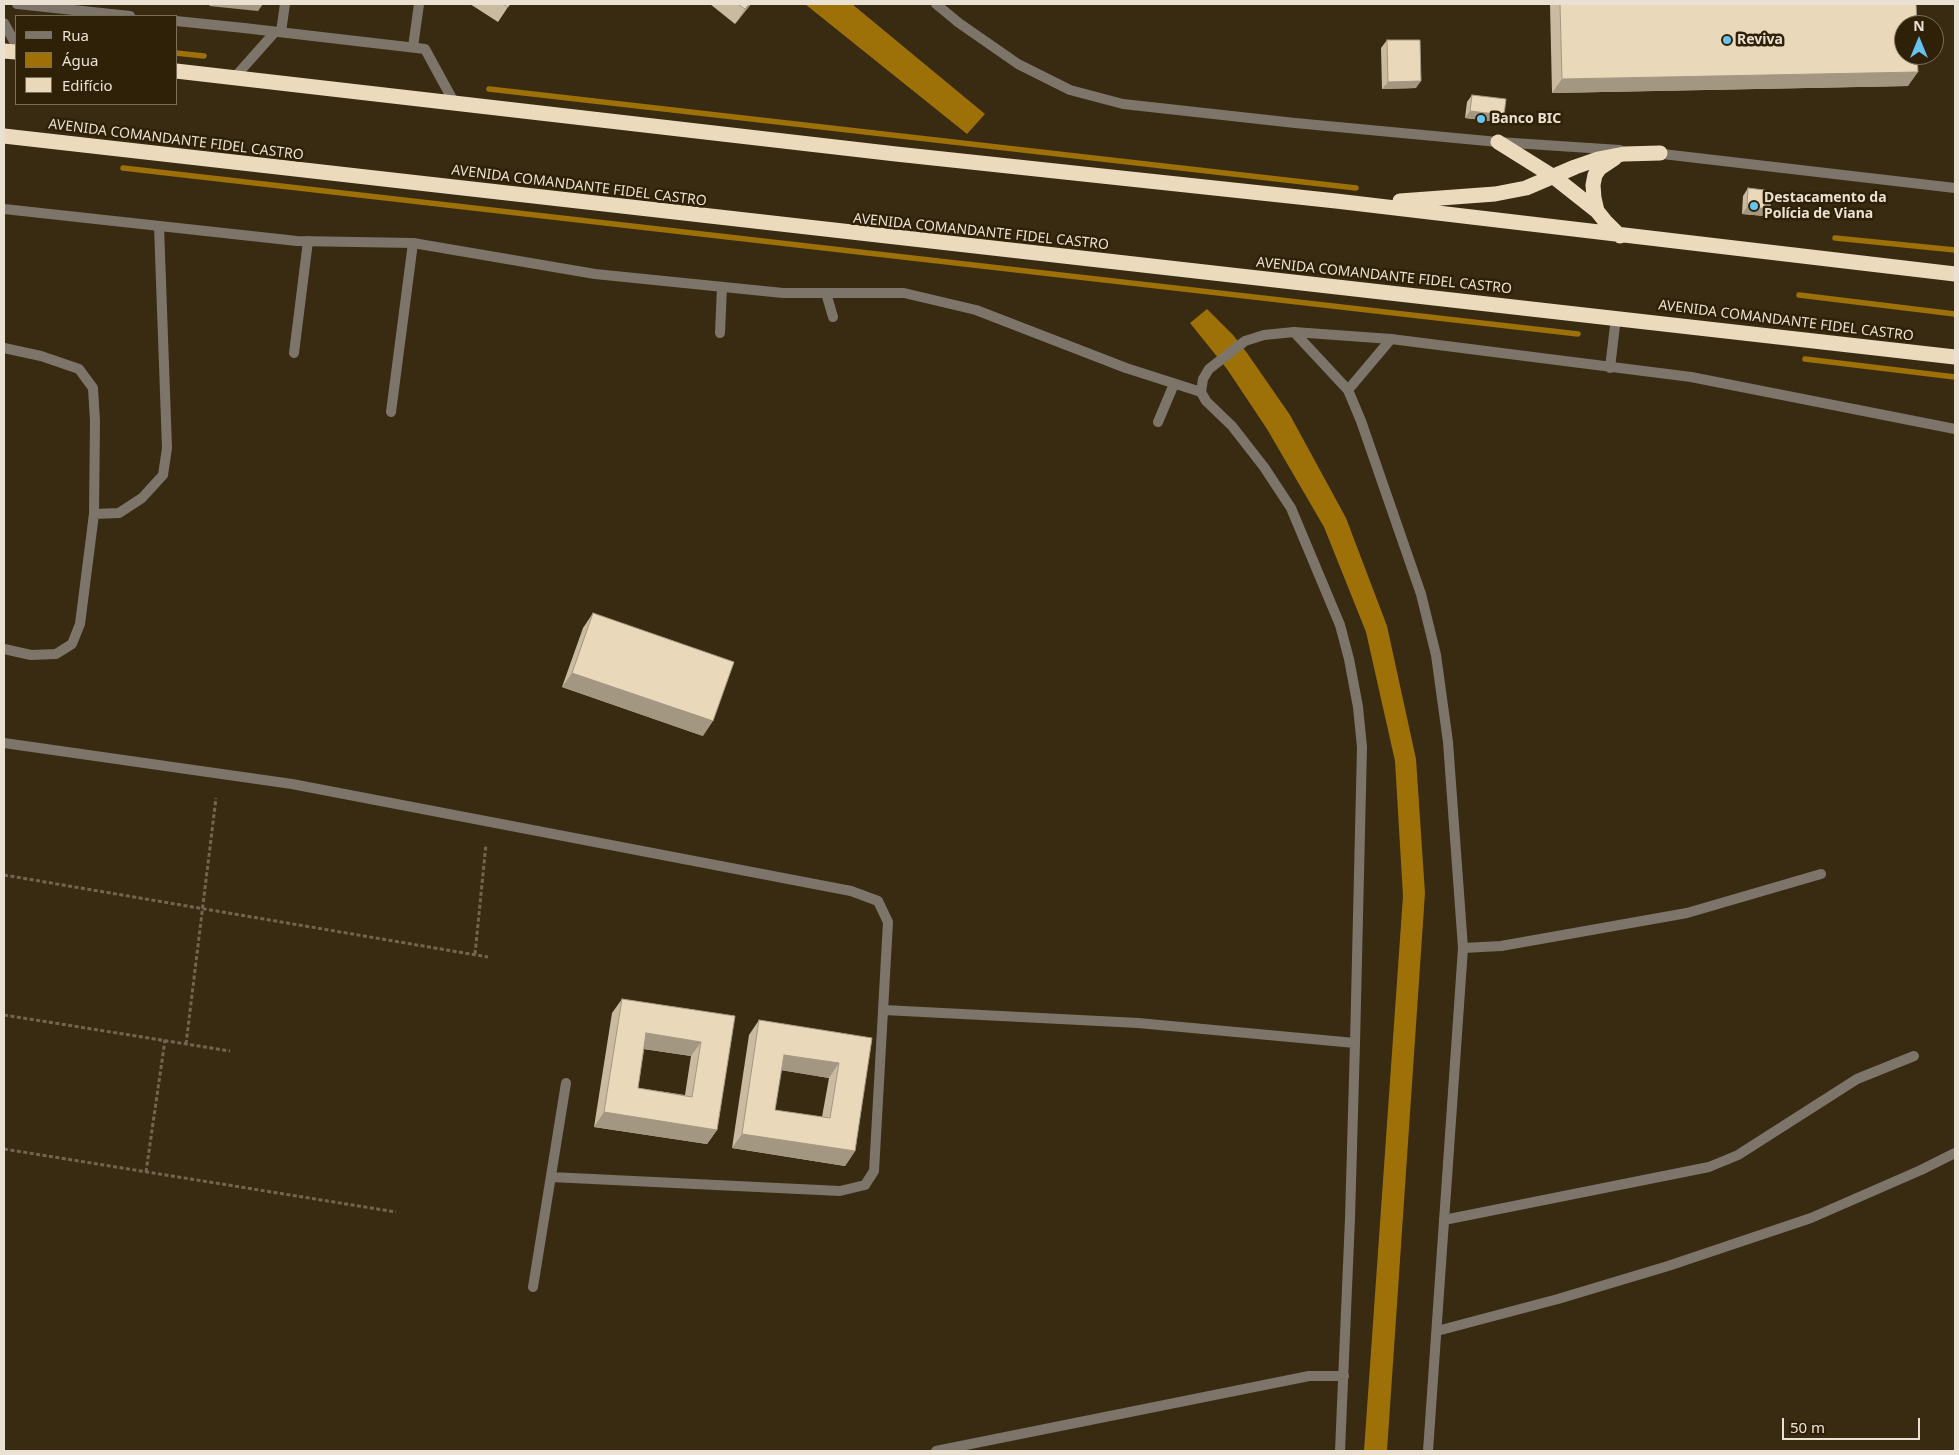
<!DOCTYPE html>
<html>
<head>
<meta charset="utf-8">
<style>
  body { margin:0 }
  #map { position:relative; width:1959px; height:1455px; overflow:hidden; background:#392b12; font-family:"Noto Sans",sans-serif }
  canvas { display:block }
  .frame { position:absolute; inset:0; border:5px solid #ebe1d3; pointer-events:none }
  .legend { position:absolute; left:15px; top:15px; width:162px; height:90px; box-sizing:border-box; background:#2f2107; border:1px solid #7a6e59; margin:0; padding:6px 9px; list-style:none; font-size:15px; color:#ebe1d3 }
  .legend li { display:flex; align-items:center; gap:10px; height:25px }
  .legend b { width:25px; border:1px solid #7a6e59 }
  .north { position:absolute; left:1894px; top:15px; width:50px; height:50px; box-sizing:border-box; background:#2f2107; border:1px solid #7a6e59; border-radius:50%; rotate:0deg; font-size:14px; font-weight:700; line-height:20px; text-align:center; color:#ebe1d3 }
  .north::after { content:''; display:block; margin:auto; width:18px; height:22px; background:#66c4ef; clip-path:polygon(50% 0,100% 100%,50% 72%,0 100%) }
  .scale { position:absolute; left:1782px; top:1418px; width:138px; height:22px; box-sizing:border-box; border:2px solid #ebe1d3; border-top:0; padding-left:6px; font-size:15px; line-height:18px; white-space:nowrap; color:#ebe1d3; -webkit-text-stroke:4px #2f2107; paint-order:stroke }
</style>
</head>
<body>
<div id="map">
<canvas width="1959" height="1455"></canvas>
<div class="frame"></div>
<ul class="legend">
<li><b style="height:6px;background:#7d756a"></b>Rua</li>
<li><b style="height:14px;background:#9d7008"></b>Água</li>
<li><b style="height:14px;background:#ead8ba"></b>Edifício</li>
</ul>
<div class="north">N</div>
<div class="scale">50 m</div>
</div>
<script>
const ctx = document.querySelector('canvas').getContext('2d');
ctx.lineJoin = 'round';
function paint(path, color) {
  ctx.fillStyle = color;
  ctx.fill(path, 'evenodd');
}
function shape(rows) {
  const path = new Path2D();
  for (const r of rows) {
    path.moveTo(r[0], r[1]);
    for (let i = 2; i < r.length; i += 2) path.lineTo(r[i], r[i + 1]);
  }
  return path;
}
function trace(path, color, width, dash) {
  ctx.strokeStyle = color;
  ctx.lineWidth = width;
  ctx.lineCap = dash ? 'butt' : 'round';
  ctx.setLineDash(dash || []);
  ctx.stroke(path);
}
function drawText(font, color, halo, rows, align = 'center') {
  ctx.font = font + ' "Noto Sans",sans-serif';
  ctx.lineWidth = 5;
  ctx.setLineDash([]);
  ctx.textBaseline = 'middle';
  ctx.strokeStyle = halo;
  ctx.fillStyle = color;
  for (const [text, x, y, turn = 0] of rows) {
    ctx.save();
    ctx.translate(x, y);
    ctx.rotate((+turn || 0) * Math.PI / 180);
    ctx.textAlign = isNaN(turn) ? turn : align;
    if (halo) ctx.strokeText(text, 0, 0);
    ctx.fillText(text, 0, 0);
    ctx.restore();
  }
}
paint(shape([
  [805,4,852,4,985,114,967,134],
  [1207,309,1233,335,1247,353,1290,415,1346,518,1387,626,1416,759,1425,893,1387,1451,1364,1451,1403,896,1395,761,1366,632,1324,527,1267,429,1227,369,1190,323]
]), '#9d7008');
trace(shape([
  [176,53,204,56],
  [489,89,1356,188],
  [123,168,1578,334],
  [1835,238,1955,250],
  [1799,295,1955,314],
  [1805,359,1955,377]
]), '#9d7008', 5.5);
trace(shape([
  [4,875,488,957],
  [475,954,486,844],
  [4,1015,230,1051],
  [186,1044,216,798],
  [4,1149,396,1212],
  [146,1172,165,1040]
]), '#72654f', 3, [4, 2.5]);
trace(shape([
  [4,23,16,45],
  [244,28,425,49,455,104],
  [281,32,285,4],
  [413,47,419,4],
  [234,78,275,32],
  [826,293,833,317],
  [720,333,722,287],
  [4,348,41,356,79,369,93,388,95,421,94,514,80,624,72,644,56,654,31,655,4,649],
  [294,353,308,241],
  [391,412,413,243],
  [1158,422,1174,384],
  [94,514,119,513,142,498,163,475,167,448,159,226],
  [4,743,292,784,851,891,878,901,888,922,874,1171,865,1185,840,1191,551,1177],
  [1463,948,1501,946,1687,913,1821,874],
  [884,1010,1138,1023,1355,1043],
  [1444,1220,1709,1167,1738,1155,1857,1079,1914,1056],
  [533,1287,566,1083],
  [936,1451,1309,1376,1344,1376]
]), '#7d756a', 10);
trace(shape([
  [17,4,130,16],
  [176,21,244,28],
  [4,209,297,241,413,243,595,274,783,293,904,293,976,310,1126,368,1201,392],
  [1294,332,1348,390,1361,421,1421,594,1436,655,1448,742,1463,948,1428,1451],
  [1348,390,1391,339],
  [1437,1331,1558,1299,1668,1266,1811,1218,1921,1170,1955,1153]
]), '#7d756a', 10);
trace(shape([
  [936,4,959,23,1018,64,1070,90,1123,104,1295,123,1498,142,1620,150],
  [1654,153,1955,188],
  [1610,368,1616,317],
  [1340,1451,1350,1218,1355,1043,1362,747,1358,707,1349,659,1340,625,1291,508,1264,467,1232,426,1206,401,1201,392,1203,379,1209,369,1245,341,1264,335,1294,332,1391,339,1691,377,1955,429]
]), '#7d756a', 10);
trace(shape([
  [4,51,16,52],
  [176,71,896,154,1336,201,1955,274],
  [4,136,1955,357],
  [1498,142,1554,177,1597,211,1605,221,1620,236],
  [1400,201,1495,194,1526,188,1575,167,1598,159,1624,154,1660,153],
  [1597,211,1594,198,1593,185,1595,175,1600,168,1615,158]
]), '#ecdabc', 15);
paint(shape([
  [470,4,510,4,498,22],
  [710,4,751,4,735,24],
  [1550,4,1916,4,1908,86,1552,93],
  [1387,40,1416,88,1382,89,1381,48],
  [1472,95,1504,115,1499,122,1465,118,1467,102],
  [1748,188,1770,209,1765,216,1742,214,1743,196],
  [593,613,703,736,562,687,583,628],
  [622,999,735,1016,717,1130,707,1144,594,1127,612,1013],
  [644,1049,691,1056,685,1095,638,1088],
  [759,1020,872,1038,855,1151,845,1166,732,1148,749,1035],
  [781,1070,829,1078,822,1117,775,1110]
]), '#c9baa0');
paint(shape([
  [211,4,263,4,258,11,209,6],
  [749,4,751,4,735,24,745,9],
  [1918,72,1908,86,1552,93,1562,79],
  [1421,81,1416,88,1382,89,1388,82],
  [1470,111,1504,115,1499,122,1465,118],
  [1747,207,1770,209,1765,216,1742,214],
  [572,673,713,721,703,736,562,687],
  [646,1033,701,1042,691,1056,636,1048],
  [784,1055,839,1063,829,1078,774,1069],
  [604,1112,717,1130,707,1144,594,1127],
  [742,1134,855,1151,845,1166,732,1148]
]), '#a49782');
const building = shape([
  [503,4,510,4,508,7,503,4],
  [738,4,749,4,745,9,738,4],
  [1560,4,1916,4,1917,25,1904,25,1904,55,1917,55,1918,72,1562,79,1560,4],
  [1387,40,1420,40,1421,81,1388,82,1387,40],
  [1472,95,1506,99,1504,115,1470,111,1472,95],
  [1748,188,1772,191,1770,209,1747,207,1748,188],
  [593,613,734,662,713,721,572,673,593,613],
  [622,999,735,1016,717,1130,604,1112,622,999],
  [646,1033,701,1042,692,1097,638,1088,646,1033],
  [759,1020,872,1038,855,1151,742,1134,759,1020],
  [784,1055,839,1063,830,1118,775,1110,784,1055]
]);
paint(building, '#ead8ba');
trace(building, '#a49782', 1);
for (const [x, y, r, color] of [
  [1727,40,5,"#66c4ef"],
  [1481,119,5,"#66c4ef"],
  [1754,206,5,"#66c4ef"]
]) {
  const dot = new Path2D();
  dot.arc(x, y, r, 0, 2 * Math.PI);
  ctx.fillStyle = color;
  ctx.fill(dot);
  trace(dot, '#2f2107', 2);
}
drawText('bold 14px', '#ebe1d3', '#2f2107', [
  ["Reviva",1737,40],
  ["Banco BIC",1491,119],
  ["Destacamento da",1764,198],
  ["Polícia de Viana",1764,214]
], 'left');
drawText('14px', '#ebe1d3', '#2f2107', [
  ["AVENIDA COMANDANTE FIDEL CASTRO",176,140,7],
  ["AVENIDA COMANDANTE FIDEL CASTRO",579,186,7],
  ["AVENIDA COMANDANTE FIDEL CASTRO",981,232,6],
  ["AVENIDA COMANDANTE FIDEL CASTRO",1384,276,6],
  ["AVENIDA COMANDANTE FIDEL CASTRO",1786,321,7]
]);
</script>
</body>
</html>
